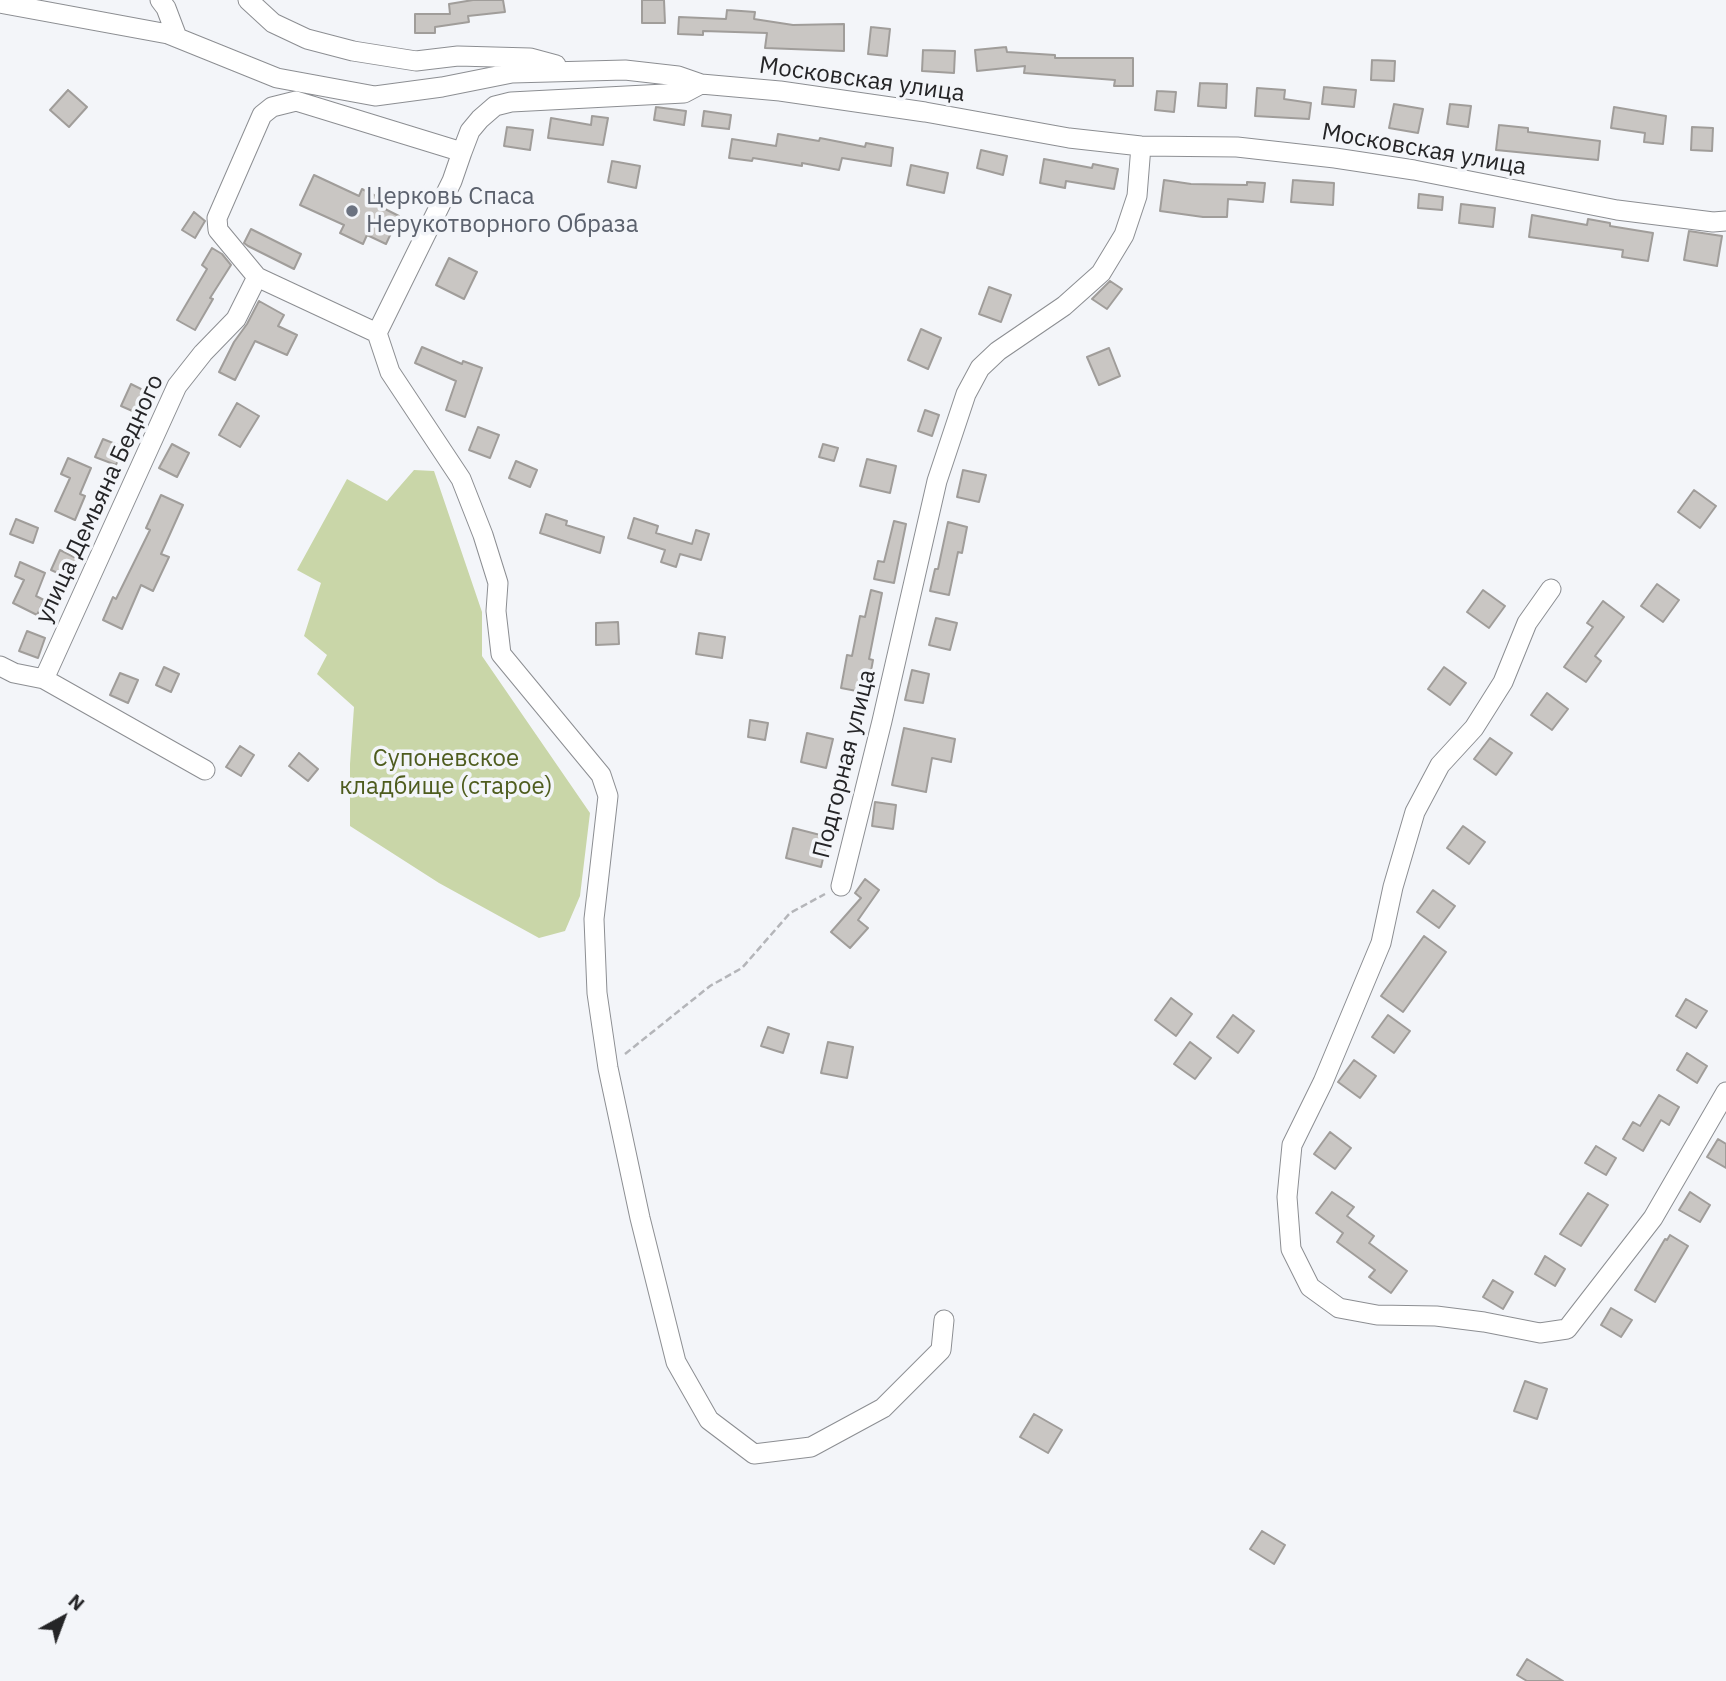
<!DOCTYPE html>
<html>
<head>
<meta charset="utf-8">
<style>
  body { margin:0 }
  #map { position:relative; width:1726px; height:1681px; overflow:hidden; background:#f3f5f9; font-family:"IBM Plex Sans",sans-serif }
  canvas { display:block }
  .north { position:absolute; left:28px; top:1583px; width:70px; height:70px; -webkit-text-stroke:5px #f3f5f9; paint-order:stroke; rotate:41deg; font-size:19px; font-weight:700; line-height:28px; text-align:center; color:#252527 }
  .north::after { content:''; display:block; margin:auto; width:24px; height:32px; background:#252527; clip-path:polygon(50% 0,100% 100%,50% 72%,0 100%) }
</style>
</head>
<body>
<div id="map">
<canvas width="1726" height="1681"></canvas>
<div class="north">N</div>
</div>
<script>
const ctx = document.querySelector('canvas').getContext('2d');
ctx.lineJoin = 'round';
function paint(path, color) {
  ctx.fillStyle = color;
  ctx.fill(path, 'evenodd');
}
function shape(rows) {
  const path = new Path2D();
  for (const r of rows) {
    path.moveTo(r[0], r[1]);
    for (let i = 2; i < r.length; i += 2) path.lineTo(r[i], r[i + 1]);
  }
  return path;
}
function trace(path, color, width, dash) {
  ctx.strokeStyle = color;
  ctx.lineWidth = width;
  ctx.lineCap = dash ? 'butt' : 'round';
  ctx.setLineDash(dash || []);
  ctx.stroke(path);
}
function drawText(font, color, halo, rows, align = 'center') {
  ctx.font = font + ' "IBM Plex Sans",sans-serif';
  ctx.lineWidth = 7;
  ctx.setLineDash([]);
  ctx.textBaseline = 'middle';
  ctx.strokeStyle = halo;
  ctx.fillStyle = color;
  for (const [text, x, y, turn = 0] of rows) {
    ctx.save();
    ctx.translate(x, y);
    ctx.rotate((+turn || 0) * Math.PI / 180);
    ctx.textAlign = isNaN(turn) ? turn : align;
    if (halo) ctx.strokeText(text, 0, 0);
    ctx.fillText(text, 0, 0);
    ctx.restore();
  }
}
paint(shape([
  [414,470,434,471,482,612,482,656,590,813,580,896,565,931,539,938,439,883,350,826,350,764,354,707,317,674,327,655,304,636,321,583,297,570,347,479,387,501]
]), '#c9d6a8');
const building = shape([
  [473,0,503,0,505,12,468,16,469,22,435,27,435,33,415,33,415,14,450,14,449,4,473,0],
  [642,0,664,0,665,23,642,23,642,0],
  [727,10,755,12,754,19,793,25,844,24,844,51,765,48,767,33,703,31,703,35,678,34,679,17,726,19,727,10],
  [871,27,890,29,887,56,868,54,871,27],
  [1006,47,1007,52,1055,55,1055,58,1133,58,1133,86,1114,86,1115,80,1024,73,1025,66,977,71,975,50,1006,47],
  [923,50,955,51,954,73,922,71,923,50],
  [1372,60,1395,61,1394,81,1371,80,1372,60],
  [1200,83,1227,84,1226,108,1198,106,1200,83],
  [1324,87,1356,90,1354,107,1322,104,1324,87],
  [1257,88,1285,90,1284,99,1311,103,1309,119,1255,116,1257,88],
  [68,90,87,107,69,127,50,110,68,90],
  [1157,91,1176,92,1174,112,1155,110,1157,91],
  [1394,104,1423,109,1418,133,1389,128,1394,104],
  [1450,104,1471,106,1468,127,1447,124,1450,104],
  [656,107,686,111,684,125,654,120,656,107],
  [1614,107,1666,116,1663,144,1644,142,1645,133,1611,128,1614,107],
  [704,111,731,115,729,129,702,126,704,111],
  [592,116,608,118,603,145,548,138,551,118,591,125,592,116],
  [1499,125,1528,128,1528,132,1600,141,1598,160,1496,150,1499,125],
  [507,127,533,130,530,150,504,146,507,127],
  [1692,127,1713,128,1712,151,1691,150,1692,127],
  [778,134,819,141,820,138,865,147,866,143,893,148,891,166,842,158,839,170,802,163,802,166,753,158,752,161,729,158,732,139,776,146,778,134],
  [981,150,1007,156,1003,175,977,168,981,150],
  [1044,159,1092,168,1093,164,1118,169,1114,189,1066,181,1065,188,1040,183,1044,159],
  [612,161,640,166,636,188,608,182,612,161],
  [911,165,948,173,944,193,907,185,911,165],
  [314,175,359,196,362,189,384,200,381,207,399,216,386,244,367,235,363,244,340,233,344,225,300,205,314,175],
  [1164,180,1191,184,1247,185,1247,182,1265,183,1263,202,1228,199,1227,217,1203,217,1160,211,1164,180],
  [1293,180,1334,183,1333,205,1291,202,1293,180],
  [1419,194,1443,197,1442,210,1418,208,1419,194],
  [1461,204,1495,208,1493,227,1459,223,1461,204],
  [194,212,205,221,195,238,182,230,194,212],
  [1532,215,1587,225,1588,219,1610,223,1610,226,1653,233,1648,261,1622,257,1623,250,1529,237,1532,215],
  [251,229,301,254,294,269,248,246,244,243,251,229],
  [1689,231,1722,236,1717,266,1684,260,1689,231],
  [212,248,222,254,231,265,210,298,213,299,195,330,177,320,207,269,202,265,212,248],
  [449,258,477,272,464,299,436,285,449,258],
  [1110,281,1122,289,1107,309,1092,299,1110,281],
  [989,287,1011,295,1001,322,979,314,989,287],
  [259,301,284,315,278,326,297,335,287,355,255,341,235,380,219,372,234,342,247,324,259,301],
  [921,329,941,338,928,369,908,360,921,329],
  [422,347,462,364,463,361,482,368,465,417,446,410,456,381,415,363,422,347],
  [1109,348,1120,376,1099,385,1087,357,1109,348],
  [131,384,147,392,137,413,121,406,131,384],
  [237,403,259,416,240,447,219,435,237,403],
  [925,410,939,415,932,436,918,431,925,410],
  [478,427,499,435,490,458,469,450,478,427],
  [103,439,123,447,116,465,95,457,103,439],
  [172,444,189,453,177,477,159,468,172,444],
  [823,444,838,448,834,461,819,457,823,444],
  [68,458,91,468,80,494,85,496,75,520,55,511,70,478,61,474,68,458],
  [867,459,896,466,890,493,860,486,867,459],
  [516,461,537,470,530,487,509,478,516,461],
  [963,470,986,475,979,502,957,497,963,470],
  [1694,490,1716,506,1700,528,1678,512,1694,490],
  [161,495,183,505,161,554,169,557,153,591,141,585,122,629,103,620,113,597,116,599,150,530,146,528,161,495],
  [546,514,567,521,566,525,604,537,600,553,540,533,546,514],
  [634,518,658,526,656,533,692,544,696,530,709,534,701,560,680,554,676,567,661,562,665,550,628,538,634,518],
  [16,519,38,528,33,543,10,534,16,519],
  [894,521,906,524,894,583,874,579,878,561,884,562,894,521],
  [948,522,967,527,962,553,958,552,949,595,930,591,935,569,938,569,948,522],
  [60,550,78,559,69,578,51,570,60,550],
  [20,562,45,573,36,596,44,600,37,615,13,603,24,580,15,576,20,562],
  [1657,584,1679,600,1663,622,1641,606,1657,584],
  [871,590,882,593,869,659,873,660,867,693,841,688,847,655,852,656,860,616,865,617,871,590],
  [1483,590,1505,606,1489,628,1467,612,1483,590],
  [1603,601,1624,617,1595,656,1601,661,1586,682,1564,667,1593,627,1587,623,1603,601],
  [936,618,957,623,950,650,929,645,936,618],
  [618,622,619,644,596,645,596,623,618,622],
  [27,631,45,638,38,658,19,651,27,631],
  [699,633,725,637,722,658,696,654,699,633],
  [164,667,179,674,171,692,156,685,164,667],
  [1444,667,1466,683,1450,705,1428,689,1444,667],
  [912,670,929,674,923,703,905,700,912,670],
  [120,673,138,680,128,703,110,695,120,673],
  [1547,693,1568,709,1552,730,1531,715,1547,693],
  [750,720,768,723,765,740,748,737,750,720],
  [904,728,955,739,951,762,932,758,926,792,892,785,904,728],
  [807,733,833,739,826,768,801,762,807,733],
  [1490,738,1512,753,1496,775,1474,759,1490,738],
  [240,746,254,755,241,776,226,767,240,746],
  [299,753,318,769,308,781,289,766,299,753],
  [875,802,896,805,893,829,872,826,875,802],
  [1463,826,1485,842,1469,864,1447,848,1463,826],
  [793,828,828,837,821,867,786,858,793,828],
  [865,879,879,890,858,920,868,928,850,948,831,932,861,898,855,893,865,879],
  [1433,890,1455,906,1439,928,1417,912,1433,890],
  [1424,936,1446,952,1403,1012,1381,996,1424,936],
  [1171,998,1192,1014,1176,1036,1155,1020,1171,998],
  [1686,999,1707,1011,1696,1028,1676,1016,1686,999],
  [1233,1015,1254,1031,1238,1053,1217,1037,1233,1015],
  [1388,1015,1410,1031,1394,1053,1372,1037,1388,1015],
  [768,1027,789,1034,783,1053,761,1046,768,1027],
  [828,1042,853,1047,847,1078,821,1073,828,1042],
  [1190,1042,1211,1058,1195,1079,1174,1064,1190,1042],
  [1687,1053,1707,1066,1697,1083,1677,1070,1687,1053],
  [1354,1060,1376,1076,1360,1098,1338,1082,1354,1060],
  [1659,1095,1679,1107,1669,1125,1661,1120,1643,1151,1623,1139,1633,1122,1640,1126,1659,1095],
  [1330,1132,1351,1148,1335,1169,1314,1154,1330,1132],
  [1718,1139,1726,1144,1726,1168,1707,1157,1718,1139],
  [1596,1146,1616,1158,1606,1175,1585,1163,1596,1146],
  [1332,1192,1354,1207,1347,1216,1374,1236,1369,1243,1407,1271,1391,1293,1369,1277,1375,1270,1337,1242,1343,1233,1316,1213,1332,1192],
  [1690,1192,1710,1205,1700,1222,1679,1210,1690,1192],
  [1588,1193,1608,1205,1581,1246,1560,1234,1588,1193],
  [1670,1235,1688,1246,1655,1302,1635,1290,1665,1239,1667,1240,1670,1235],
  [1545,1256,1565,1269,1555,1286,1535,1274,1545,1256],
  [1493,1280,1513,1292,1503,1309,1483,1297,1493,1280],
  [1611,1308,1632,1320,1621,1337,1601,1325,1611,1308],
  [1525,1381,1547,1389,1537,1419,1514,1411,1525,1381],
  [1034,1414,1062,1430,1048,1453,1020,1437,1034,1414],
  [1262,1531,1285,1545,1274,1564,1250,1549,1262,1531],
  [1527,1659,1563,1681,1527,1681,1517,1675,1527,1659]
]);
paint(building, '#c9c6c3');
trace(building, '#a09d9a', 2);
const minor = shape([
  [160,0,166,8,177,37],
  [248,0,273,23,307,39,353,51,416,61,458,56,530,58,556,65],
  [0,3,168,34,277,78,375,96,442,87,512,73,625,70,678,76,701,84,780,91,925,112,1069,138,1141,146,1237,147,1335,158,1414,170,1617,210,1713,222,1726,221],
  [462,152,452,181,377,333,390,372,461,479,483,535,498,583,496,611,501,654,601,775,608,796,594,919,597,993,608,1068,640,1218,676,1362,709,1420,754,1454,811,1447,883,1408,941,1350,944,1320],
  [257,277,377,333],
  [1551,589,1527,623,1503,682,1474,728,1440,765,1415,812,1393,887,1381,943,1323,1082,1292,1145,1287,1197,1291,1249,1310,1287,1339,1308,1377,1315,1436,1316,1484,1322,1540,1333,1567,1329,1653,1218,1726,1092],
  [0,666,14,673,44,679,205,770],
  [44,679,177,386,203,353,236,319,257,277,218,230,217,218,262,115,272,107,296,101,462,152,470,131,480,119,495,106,511,102,684,93,701,84],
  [841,886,882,721,937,481,966,394,980,368,998,351,1064,306,1101,273,1124,235,1137,196,1141,146]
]);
trace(minor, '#8c8e92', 21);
trace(shape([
  [625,1054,710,986,742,968,790,913,825,894]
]), '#b4b5b9', 2.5, [7, 3.5]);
trace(minor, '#fff', 19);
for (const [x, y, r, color] of [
  [352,211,7,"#6b7280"]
]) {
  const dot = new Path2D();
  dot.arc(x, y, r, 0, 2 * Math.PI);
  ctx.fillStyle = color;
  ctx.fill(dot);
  trace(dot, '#f3f5f9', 2.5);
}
drawText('24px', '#252527', '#f3f5f9', [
  ["Московская улица",862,80,8],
  ["Московская улица",1424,150,10],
  ["улица Демьяна Бедного",100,499,-65],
  ["Подгорная улица",845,764,-76]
]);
drawText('24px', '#5b616d', '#f3f5f9', [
  ["Церковь Спаса",366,197],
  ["Нерукотворного Образа",366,225]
], 'left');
drawText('24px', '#4e5c1e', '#f3f5f9', [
  ["Супоневское",446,759],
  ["кладбище (старое)",446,787]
]);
</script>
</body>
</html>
